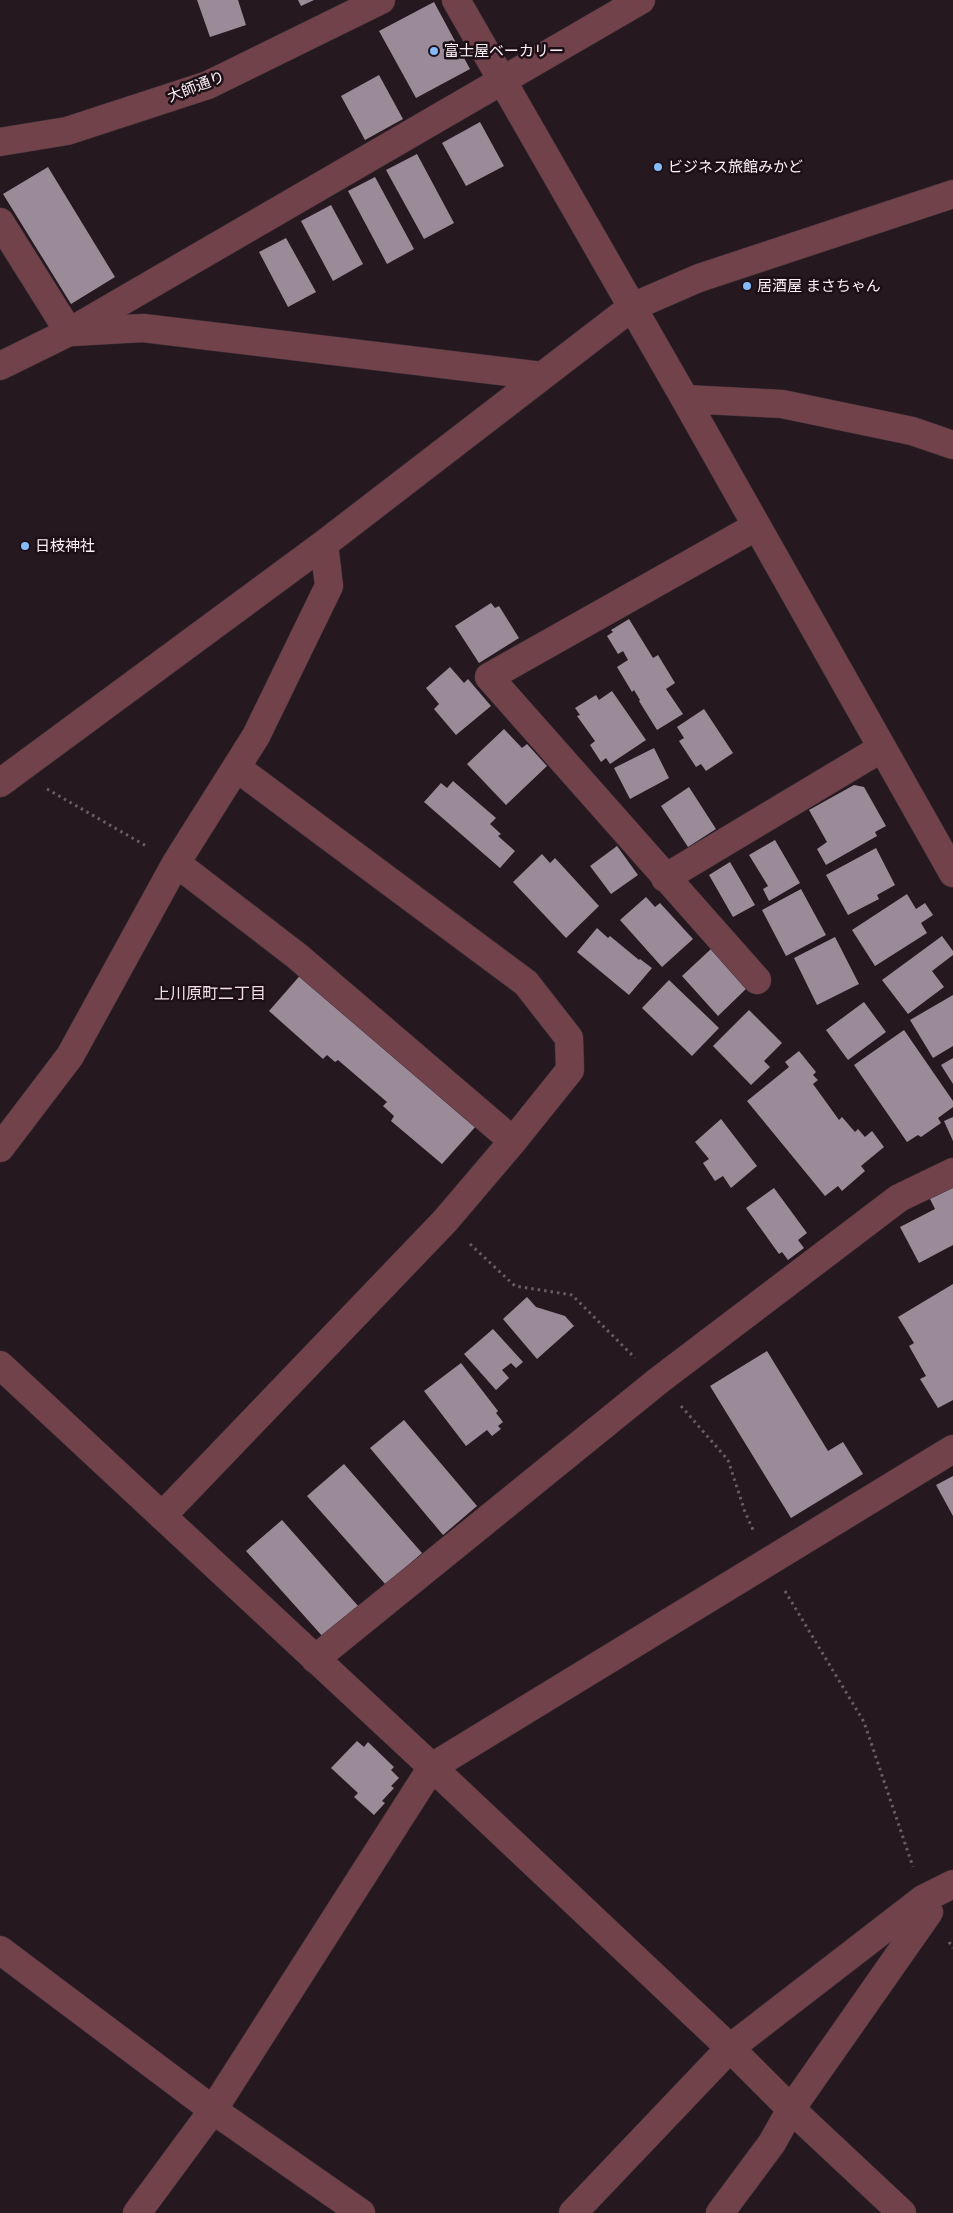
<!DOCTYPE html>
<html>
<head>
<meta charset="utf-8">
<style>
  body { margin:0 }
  canvas { display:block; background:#26181f }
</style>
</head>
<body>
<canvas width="953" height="2213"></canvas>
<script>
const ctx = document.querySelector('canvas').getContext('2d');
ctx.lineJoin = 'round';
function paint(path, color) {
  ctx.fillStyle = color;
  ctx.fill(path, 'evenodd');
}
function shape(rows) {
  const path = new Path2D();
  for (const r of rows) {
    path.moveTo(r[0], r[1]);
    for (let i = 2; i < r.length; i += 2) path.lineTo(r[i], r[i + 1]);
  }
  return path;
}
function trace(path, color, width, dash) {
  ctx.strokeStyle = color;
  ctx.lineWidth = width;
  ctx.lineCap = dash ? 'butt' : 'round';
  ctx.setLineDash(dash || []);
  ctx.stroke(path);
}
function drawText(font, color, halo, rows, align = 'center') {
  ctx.font = font + ' "Public Sans","Noto Sans JP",sans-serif';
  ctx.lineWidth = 5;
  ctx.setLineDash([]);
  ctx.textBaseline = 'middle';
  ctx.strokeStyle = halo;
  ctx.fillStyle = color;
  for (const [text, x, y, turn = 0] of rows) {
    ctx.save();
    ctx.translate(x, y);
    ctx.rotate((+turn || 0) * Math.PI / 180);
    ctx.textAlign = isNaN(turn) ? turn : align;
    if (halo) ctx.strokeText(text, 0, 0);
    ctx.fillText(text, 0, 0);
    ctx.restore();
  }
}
paint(shape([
  [197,0,238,0,246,25,210,37],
  [298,0,314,0,301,6],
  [434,2,470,69,416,98,379,31],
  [379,75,403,119,365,140,341,96],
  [480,122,504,166,466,186,442,143],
  [417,154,454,223,424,239,386,170],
  [48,167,115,277,71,304,3,194],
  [375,177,414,249,387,264,348,191],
  [331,205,363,264,333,281,301,221],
  [286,238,316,292,288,307,259,252],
  [491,603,495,608,499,606,519,638,479,663,455,626],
  [629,619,653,658,658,655,675,683,666,689,683,714,657,730,639,701,640,700,634,690,632,692,617,667,628,660,623,651,618,654,607,636,613,632,611,630],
  [450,667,464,683,468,679,491,706,456,735,434,709,439,704,426,688],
  [612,691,646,740,610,764,606,758,601,762,590,745,595,741,577,716,580,715,575,708,596,695,599,700],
  [704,709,733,753,706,771,701,764,696,767,679,741,684,738,677,727],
  [504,729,522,748,527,744,547,766,506,805,467,764],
  [654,748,669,778,630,799,614,768],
  [453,781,496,818,490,824,501,834,498,836,515,851,500,868,424,802,441,783,447,788],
  [854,785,864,787,886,826,875,832,877,836,826,865,817,849,827,842,809,810],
  [689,787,716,829,688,847,661,806],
  [775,840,800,883,769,901,763,889,768,886,749,855],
  [617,846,638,875,611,894,590,866],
  [876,848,895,885,877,895,879,899,848,915,826,875],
  [542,854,550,863,555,858,599,906,566,938,513,882],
  [730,862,755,905,733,917,709,875],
  [801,889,826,935,786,956,762,910],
  [907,894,916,909,925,903,933,915,921,923,927,933,875,966,852,930],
  [646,897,655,907,660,903,693,939,662,967,620,920],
  [597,928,608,938,610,936,639,960,640,959,652,968,629,995,577,952],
  [942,936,953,951,953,955,932,971,944,987,908,1014,882,980],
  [835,937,859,984,817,1005,794,958],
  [711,949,747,988,718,1016,682,976],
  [304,971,392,1056,398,1054,477,1125,442,1164,391,1121,394,1116,383,1106,387,1102,338,1060,335,1062,327,1055,323,1059,269,1011],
  [669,980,719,1028,692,1056,642,1008],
  [953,995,953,1046,933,1058,910,1020],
  [864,1002,886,1032,848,1060,826,1030],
  [749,1010,782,1043,764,1061,770,1067,751,1085,713,1046],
  [904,1030,953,1101,953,1107,938,1118,941,1123,921,1137,918,1135,907,1142,854,1065],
  [799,1051,816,1072,813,1075,818,1080,813,1084,839,1120,842,1117,855,1132,858,1129,865,1137,872,1131,884,1147,861,1166,865,1171,842,1191,838,1186,825,1196,747,1101,789,1067,785,1062],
  [953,1058,953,1084,941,1065],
  [953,1117,953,1141,944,1121],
  [721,1119,757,1166,731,1188,723,1176,715,1181,703,1163,709,1159,695,1142],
  [953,1185,953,1245,919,1263,900,1227,935,1209,929,1197],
  [774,1188,807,1233,798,1240,804,1248,788,1260,782,1252,779,1254,746,1208],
  [953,1284,953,1400,938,1408,920,1379,926,1376,909,1346,914,1343,898,1317],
  [527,1297,536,1307,565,1316,574,1326,537,1359,503,1319],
  [493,1329,523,1362,516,1368,511,1363,502,1370,509,1378,496,1390,464,1354],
  [767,1351,828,1451,843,1442,863,1474,791,1518,710,1386],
  [461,1363,498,1411,496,1413,503,1422,498,1426,501,1429,492,1436,487,1430,466,1446,424,1391],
  [404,1420,477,1506,443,1535,370,1448],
  [344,1464,422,1553,386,1585,307,1496],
  [953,1476,953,1516,936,1485],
  [282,1520,359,1607,324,1638,246,1551],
  [357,1741,364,1747,368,1742,394,1767,391,1770,399,1778,391,1786,394,1788,382,1801,385,1803,374,1815,354,1797,358,1793,331,1768]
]), '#9b8b99');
const minor = shape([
  [456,0,685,399,953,873],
  [0,142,67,131,208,85,381,0],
  [0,222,69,332],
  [73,332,143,328,542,376],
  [0,366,69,332,641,0],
  [685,399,782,404,912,431,953,445],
  [757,526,489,677,757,980],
  [0,783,324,544,632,307,699,278,953,194],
  [176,863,297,956,513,1141],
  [665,878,882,748],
  [0,1148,70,1056,176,863,256,736,329,586,324,544],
  [0,1365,432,1767,730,2048,791,2109,902,2213],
  [162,1516,445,1221,513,1141,570,1070,569,1038,526,983,237,768],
  [315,1659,658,1381,899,1198,953,1172],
  [0,1950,213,2110,361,2213],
  [137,2213,213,2110,432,1767,953,1449],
  [573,2213,730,2048,923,1899,953,1884],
  [720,2213,772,2143,791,2109,929,1912,923,1899]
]);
trace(minor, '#403239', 29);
trace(shape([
  [47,789,148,847],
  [470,1244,515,1286,572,1295,635,1358],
  [681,1406,728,1460,745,1512,754,1532],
  [785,1591,864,1722,913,1867],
  [949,1942,953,1948]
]), '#695c63', 3, [2.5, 4]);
trace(minor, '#72424b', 28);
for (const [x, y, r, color] of [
  [434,51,5,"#86bbfb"],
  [658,167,5,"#86bbfb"],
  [747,286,5,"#86bbfb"],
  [25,546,5,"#86bbfb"]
]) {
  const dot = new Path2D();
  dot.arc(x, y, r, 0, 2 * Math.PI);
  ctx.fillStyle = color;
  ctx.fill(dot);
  trace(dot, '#1c0f15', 2);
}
drawText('15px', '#fcf1f6', '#1c0f15', [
  ["富士屋ベーカリー",444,51],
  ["ビジネス旅館みかど",668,167],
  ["居酒屋 まさちゃん",757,286],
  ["日枝神社",35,546]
], 'left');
drawText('15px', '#fcf1f6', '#1c0f15', [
  ["大師通り",196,87,-21]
]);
drawText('16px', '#f3dee7', '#1c0f15', [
  ["上川原町二丁目",210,994]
]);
</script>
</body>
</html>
